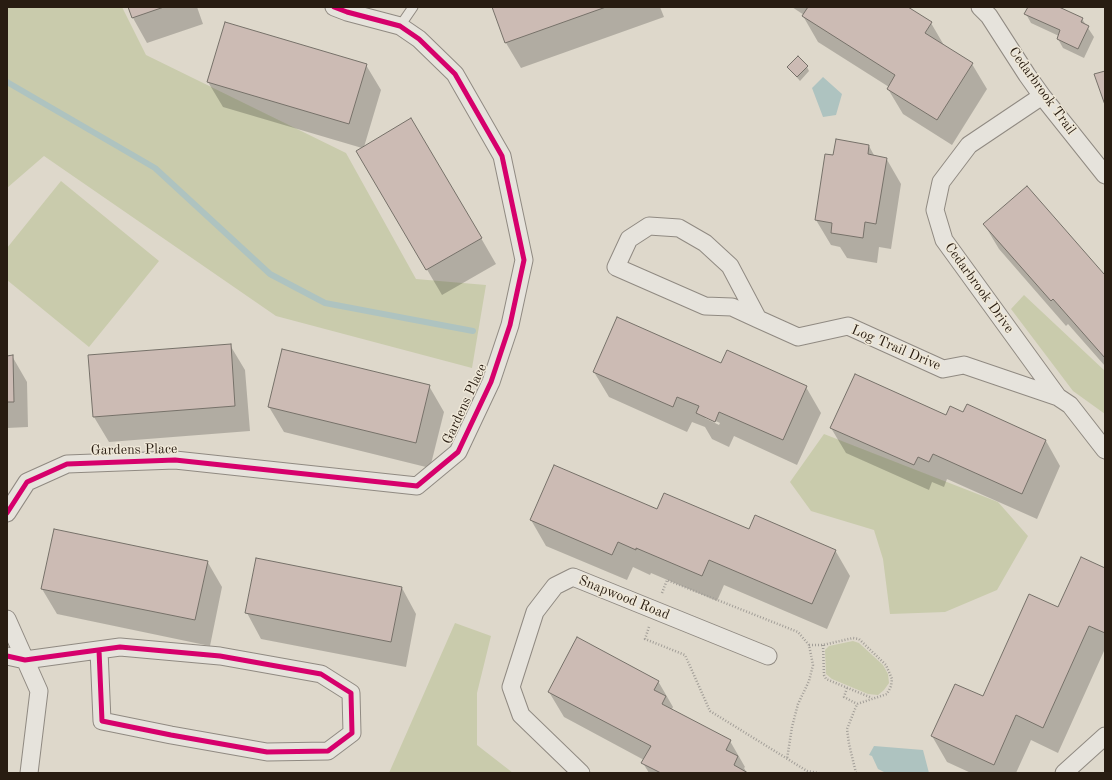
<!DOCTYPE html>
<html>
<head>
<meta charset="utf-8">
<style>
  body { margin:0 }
  #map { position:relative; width:1112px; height:780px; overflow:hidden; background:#ded8cb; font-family:"Old Standard TT",serif }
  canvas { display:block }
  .frame { position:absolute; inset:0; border:8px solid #281c11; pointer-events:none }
</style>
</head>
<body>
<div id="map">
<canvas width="1112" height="780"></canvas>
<div class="frame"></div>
</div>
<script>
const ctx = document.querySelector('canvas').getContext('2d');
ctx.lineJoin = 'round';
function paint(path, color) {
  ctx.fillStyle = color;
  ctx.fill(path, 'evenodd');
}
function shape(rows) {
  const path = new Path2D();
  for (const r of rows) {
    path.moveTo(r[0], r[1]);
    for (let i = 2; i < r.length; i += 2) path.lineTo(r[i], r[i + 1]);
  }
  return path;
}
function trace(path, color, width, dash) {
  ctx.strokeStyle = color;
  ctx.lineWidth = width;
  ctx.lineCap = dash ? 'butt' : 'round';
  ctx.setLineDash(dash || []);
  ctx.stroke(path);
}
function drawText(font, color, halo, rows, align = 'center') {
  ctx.font = font + ' "Old Standard TT",serif';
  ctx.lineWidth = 3;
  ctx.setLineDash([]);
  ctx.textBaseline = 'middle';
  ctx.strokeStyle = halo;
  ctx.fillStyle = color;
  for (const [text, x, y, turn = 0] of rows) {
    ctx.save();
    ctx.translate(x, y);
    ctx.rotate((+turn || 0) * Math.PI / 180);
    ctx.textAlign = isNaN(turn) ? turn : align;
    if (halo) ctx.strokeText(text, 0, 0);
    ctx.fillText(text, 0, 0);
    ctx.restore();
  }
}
paint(shape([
  [7,7,122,7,146,55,346,153,416,279,486,285,472,368,276,316,44,156,7,188],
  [61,181,159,261,89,347,7,280,7,248],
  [1024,295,1105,371,1105,414,1073,391,1011,309],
  [824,434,998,502,1028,536,997,590,945,612,890,614,883,559,874,530,811,511,790,482],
  [455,623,491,636,477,693,477,745,513,773,389,773],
  [853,641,859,643,883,665,888,674,889,683,884,690,878,695,868,694,832,679,826,674,825,650,829,646]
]), '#c9cbac');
paint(shape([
  [823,77,842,94,836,115,823,117,812,88],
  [874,746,923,750,929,773,886,773,878,769,872,756,869,755]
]), '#aec3c0');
paint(shape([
  [129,7,197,7,203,24,147,43,133,18],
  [493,7,660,7,664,17,521,68,506,43],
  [792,7,906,7,931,23,945,47,972,64,987,89,952,145,903,114,888,89,889,87,818,42,803,16,804,15],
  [1029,7,1057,7,1082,19,1094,37,1084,58,1063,48,1058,39,1059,36,1031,23,1026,14],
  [366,65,381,90,364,147,481,238,496,264,442,295,372,176,362,148,223,107,208,82],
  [788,67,807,67,809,71,800,81],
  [869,146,875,157,886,158,901,184,891,249,879,247,877,263,847,258,840,247,831,245,816,220],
  [984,224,1104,276,1105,275,1105,366,1068,324,1066,326,999,249],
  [230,345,245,370,250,431,109,442,94,417],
  [12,356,27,382,28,427,7,428,7,357],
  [721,364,806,387,821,413,797,465,734,436,729,447,712,439,705,427,692,422,687,432,609,397,594,372],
  [705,416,720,423,719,425,705,418],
  [429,386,444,412,430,468,284,432,269,407],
  [967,405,1046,441,1060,466,1037,519,947,479,944,487,932,482,929,490,846,453,831,428,964,414],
  [531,520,749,531,835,550,850,576,827,629,724,585,717,601,651,573,650,575,633,567,627,580,546,546],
  [207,561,222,587,210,646,57,614,42,589],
  [1105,569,1105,651,1104,651,1058,753,1031,740,1016,773,971,773,947,762,932,736,983,697,1059,608],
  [402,588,416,614,406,667,261,639,247,613],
  [658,681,673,707,672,709,673,711,730,741,745,767,744,768,747,773,649,773,643,763,644,760,564,717,549,692]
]), '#0003');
trace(shape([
  [7,82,155,168,270,274,325,303,473,331]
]), '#aec3c0', 6);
const building = shape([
  [128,7,164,7,132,18,128,7],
  [492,7,606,7,505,43,492,7],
  [808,7,908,7,932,22,925,33,973,63,937,120,887,89,895,75,802,16,808,7],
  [1028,7,1059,7,1083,18,1081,22,1089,26,1078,49,1057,39,1060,30,1024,14,1028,7],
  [225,22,367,64,349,124,207,82,225,22],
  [798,56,808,66,797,77,787,67,798,56],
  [1105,71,1105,105,1094,74,1105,71],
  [411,118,482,238,426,270,356,151,411,118],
  [836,139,869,145,868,154,887,158,876,224,865,222,863,238,831,233,832,223,815,220,825,154,833,155,836,139],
  [1027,186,1104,274,1105,273,1105,358,1053,299,1051,301,983,224,1027,186],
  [617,317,721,363,727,350,807,386,783,440,719,412,715,422,696,413,699,406,677,397,673,407,593,372,617,317],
  [231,344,235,406,93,417,88,355,231,344],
  [282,349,430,385,416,443,268,407,282,349],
  [13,355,14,402,7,402,7,356,13,355],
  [855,374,946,415,950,406,963,412,967,404,1046,440,1022,494,933,454,929,462,918,457,914,465,830,428,855,374],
  [554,465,657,509,664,493,749,529,755,515,836,550,812,604,709,560,702,576,636,548,636,550,618,542,612,555,530,520,554,465],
  [54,529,208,561,195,620,41,589,54,529],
  [1081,557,1105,568,1105,633,1089,626,1043,728,1016,715,994,765,931,736,955,684,983,696,1029,594,1058,607,1081,557],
  [256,558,402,587,391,642,245,613,256,558],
  [577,637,659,681,654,690,666,696,662,704,731,740,726,750,738,756,734,765,748,773,661,773,641,763,651,746,548,692,577,637]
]);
paint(building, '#ccbbb4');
trace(building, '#767169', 1);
const service = shape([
  [400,26,413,7]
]);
const minor = shape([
  [980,7,989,16,1027,75,1042,96,1105,175],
  [1042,96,969,145,941,182,935,210,944,240,1058,397,1070,405,1105,450],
  [758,319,730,266,705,243,679,228,649,226,629,239,616,267,705,306,732,307,758,319,798,337,848,326,943,369,964,365,1058,397],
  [7,513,27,482,67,464,175,460,417,486,458,452,491,382,510,325,524,260,502,156,455,74,419,39,400,26,347,12,334,7],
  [7,619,39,691,29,773],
  [7,656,25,660,120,647,220,656,321,674,351,693,352,733,328,751,267,752,171,735,102,721,99,650],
  [581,773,521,715,511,687,535,612,555,586,573,577,768,656],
  [1064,773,1105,736]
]);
trace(service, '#908a82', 11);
trace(minor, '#908a82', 19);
trace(shape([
  [662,593,667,580,798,632,809,645,813,665,809,681,798,704,792,727,787,759],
  [649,627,645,639,685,655,710,711,807,771,819,773],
  [809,645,823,645,853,638,859,639,886,665,892,679,891,686,887,694,857,704,847,729,849,744,856,773],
  [823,645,824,675,826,679,872,698],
  [847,688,844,697,857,704]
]), '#a29e98', 2.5, [1, 2]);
trace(service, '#e6e3dc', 9);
trace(minor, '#e6e3dc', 17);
trace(shape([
  [7,513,27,482,67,464,175,460,417,486,458,452,491,382,510,325,524,260,502,156,455,74,419,39,400,26,347,12,334,7],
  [7,656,25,660,120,647,220,656,321,674,351,693,352,733,328,751,267,752,171,735,102,721,99,650]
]), '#d6006c', 5);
drawText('14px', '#281c11', '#efe8d8', [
  ["Cedarbrook Trail",1042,91,54],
  ["Cedarbrook Drive",979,288,54],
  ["Log Trail Drive",896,348,23],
  ["Gardens Place",465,404,-65],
  ["Gardens Place",134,450,-1],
  ["Snapwood Road",624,598,22]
]);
</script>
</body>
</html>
